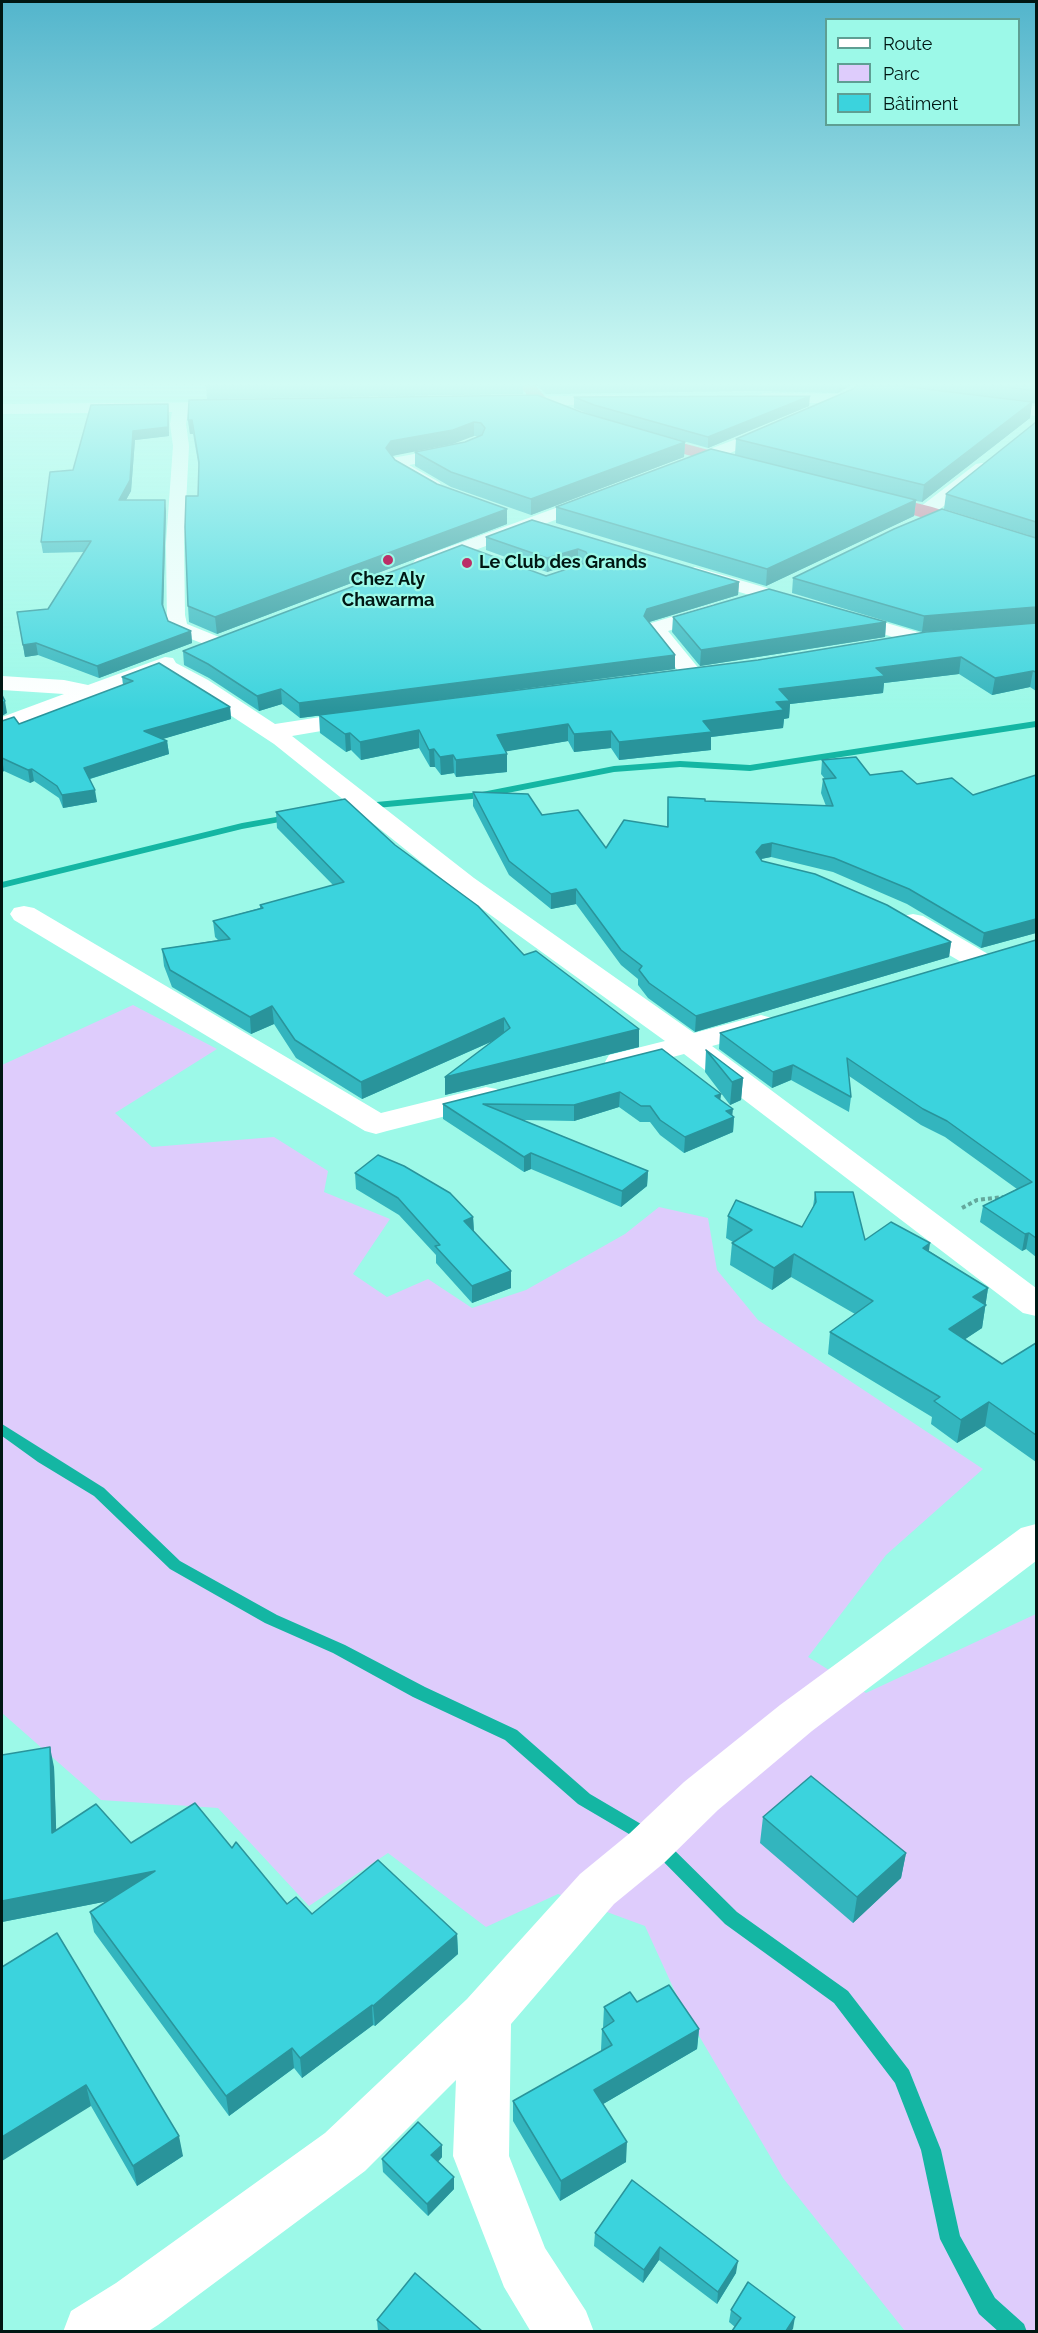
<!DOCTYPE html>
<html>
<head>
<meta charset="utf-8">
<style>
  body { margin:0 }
  #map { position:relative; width:1038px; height:2333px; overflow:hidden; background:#9cf9e8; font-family:Raleway,sans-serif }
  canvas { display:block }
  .frame { position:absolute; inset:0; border:3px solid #001713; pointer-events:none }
  .legend { position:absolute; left:825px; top:18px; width:195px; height:108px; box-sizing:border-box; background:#9cf9e8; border:2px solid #5e9f93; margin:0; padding:8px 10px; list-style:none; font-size:18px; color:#001713 }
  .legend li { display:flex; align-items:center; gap:12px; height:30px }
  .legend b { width:30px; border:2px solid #5e9f93 }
</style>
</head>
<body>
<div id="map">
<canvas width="1038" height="2333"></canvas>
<div class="frame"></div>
<ul class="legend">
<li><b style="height:8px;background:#fff"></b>Route</li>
<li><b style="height:16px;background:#deccfc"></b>Parc</li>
<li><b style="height:16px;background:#3bd3dd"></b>Bâtiment</li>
</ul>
</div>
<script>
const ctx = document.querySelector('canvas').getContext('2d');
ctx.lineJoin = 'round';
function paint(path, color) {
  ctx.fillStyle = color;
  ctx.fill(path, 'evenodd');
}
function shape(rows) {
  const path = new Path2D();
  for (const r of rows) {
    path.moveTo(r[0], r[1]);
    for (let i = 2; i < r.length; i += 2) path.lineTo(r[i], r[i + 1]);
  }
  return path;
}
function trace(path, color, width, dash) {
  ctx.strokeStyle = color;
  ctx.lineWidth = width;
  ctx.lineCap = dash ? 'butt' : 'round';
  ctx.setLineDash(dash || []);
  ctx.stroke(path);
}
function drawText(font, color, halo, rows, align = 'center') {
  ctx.font = font + ' Raleway,sans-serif';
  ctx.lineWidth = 4.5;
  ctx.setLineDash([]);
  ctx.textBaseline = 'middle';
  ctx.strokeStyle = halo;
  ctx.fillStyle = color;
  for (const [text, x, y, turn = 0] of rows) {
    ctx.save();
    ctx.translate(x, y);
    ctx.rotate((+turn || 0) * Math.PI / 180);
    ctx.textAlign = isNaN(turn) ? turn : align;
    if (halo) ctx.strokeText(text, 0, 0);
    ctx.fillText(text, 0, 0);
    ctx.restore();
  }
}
paint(shape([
  [133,1005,217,1049,115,1113,152,1147,274,1137,328,1171,324,1192,390,1219,353,1274,387,1297,428,1279,472,1308,526,1290,625,1234,659,1207,708,1218,717,1270,758,1320,983,1469,886,1555,808,1657,866,1693,1036,1614,1036,2331,905,2331,783,2178,682,2007,645,1926,558,1894,486,1927,388,1853,309,1906,218,1808,101,1800,2,1713,2,1065]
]), '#deccfc');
paint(shape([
  [1036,721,1036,727,750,771,680,767,614,772,482,798,366,809,361,806,366,803,482,792,614,766,680,761,750,765,1036,721],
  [293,814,298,817,296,819,242,829,2,888,2,882,242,823,293,814],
  [2,1424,104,1488,180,1561,277,1615,345,1645,425,1687,517,1730,590,1794,658,1834,737,1912,848,1991,909,2070,941,2150,960,2236,995,2298,1024,2324,1027,2332,999,2332,979,2314,940,2239,921,2150,895,2083,834,2003,725,1924,646,1844,578,1804,505,1740,413,1697,333,1653,265,1623,170,1569,94,1496,38,1462,2,1436,2,1424]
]), '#14b6a3');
trace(shape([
  [962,1208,977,1200,1003,1197]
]), '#64a89c', 4, [4, 3]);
paint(shape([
  [765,393,844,394,852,399,844,404,759,401,757,398,759,395,765,393],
  [618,395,626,400,624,403,507,407,499,402,507,397,618,395],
  [986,400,1036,406,1036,416,980,408,978,405,980,402,986,400],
  [234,402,242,407,240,410,188,412,186,424,189,446,184,543,185,615,187,624,224,639,228,643,224,647,217,649,170,631,167,627,166,543,173,446,170,424,172,412,2,414,2,404,234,402],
  [776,424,782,426,784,429,782,432,685,471,673,471,670,467,673,463,776,424],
  [458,446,464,447,466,451,464,455,409,465,439,482,442,486,439,490,433,491,397,473,389,462,392,458,398,457,458,446],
  [982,463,988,464,991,468,988,472,932,515,920,515,917,511,920,507,976,464,982,463],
  [597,493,603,494,606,498,603,502,430,567,416,567,413,563,416,559,597,493],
  [695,567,931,636,935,640,931,644,924,646,917,644,688,577,685,573,688,569,695,567],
  [714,604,721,606,724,610,721,614,668,631,705,676,702,681,694,683,686,681,645,628,648,624,714,604],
  [165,657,173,658,176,663,208,680,275,724,366,710,374,712,377,717,374,722,292,736,474,878,694,1033,761,1015,772,1018,776,1024,772,1030,712,1046,1036,1288,1036,1316,1023,1313,684,1054,620,1071,609,1069,605,1062,609,1055,665,1041,456,890,274,744,192,690,160,673,2,732,2,717,64,694,2,690,2,676,64,680,88,685,165,657],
  [24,906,34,908,381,1113,486,1087,497,1089,502,1096,497,1103,387,1131,376,1134,365,1131,14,920,10,914,14,908,24,906],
  [913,914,923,916,988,954,992,960,988,966,978,969,968,966,903,928,899,922,903,916,913,914],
  [1036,1524,1036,1561,812,1731,718,1810,664,1863,614,1904,511,2024,509,2156,545,2248,586,2311,594,2332,531,2332,504,2287,453,2156,456,2080,365,2171,158,2325,147,2332,63,2332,71,2311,116,2283,325,2133,467,1999,580,1874,630,1833,684,1782,780,1705,1021,1528,1036,1524]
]), '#fff');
paint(shape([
  [519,385,535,385,547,399,580,413,582,416,574,421,535,405,519,385],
  [641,432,750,461,753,465,750,469,744,470,635,441,633,437,641,432],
  [873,492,932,507,1036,540,1036,552,867,501,864,497,867,493,873,492]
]), '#da6e90');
paint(shape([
  [206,385,523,385,523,394,207,399],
  [537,385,851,385,838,393,757,391,546,394],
  [858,385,1036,385,1036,404,1032,403,1030,418,922,502,916,501,914,516,766,586,556,523,556,507,735,455,736,439,853,389],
  [574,397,809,406,708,448,594,416,574,408],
  [168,404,169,436,135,440,131,491,126,500,166,511,163,608,168,621,191,631,192,643,99,678,38,655,25,657,17,612,48,609,84,552,43,553,41,542,73,470],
  [581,412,685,442,684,457,531,515,451,487,415,466,415,452,465,442,478,436,474,436,392,456,395,460,507,524,217,634,189,622,188,606,198,496,199,468,193,434,190,434,188,420],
  [1036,422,1036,691,1030,687,992,695,959,674,884,683,883,693,790,704,789,718,784,719,783,728,711,737,711,750,619,760,611,748,574,752,568,741,506,751,507,754,507,772,456,777,454,773,441,775,435,767,430,767,419,748,361,760,351,750,346,752,320,733,319,715,758,660,1008,625,922,632,792,593,793,578,1028,535,944,509,946,494],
  [532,520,739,582,738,595,649,622,675,655,675,669,300,718,282,704,259,711,209,678,184,665,183,651,546,576,583,564,578,562,547,572,486,550,486,537],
  [673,617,886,622,885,637,700,666,672,632],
  [122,677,230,707,231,719,162,739,167,741,169,754,90,779,97,802,63,808,59,798,34,781,30,783,4,771,2,772,2,721,19,724,123,685],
  [822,760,870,775,973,795,1036,775,1036,933,981,948,907,904,833,872,771,857,761,859,762,861,951,942,949,957,695,1032,648,998,638,985,638,979,621,965,576,904,551,909,509,875,473,806,473,792,542,815,606,848,667,827,668,797,705,801,826,806,821,793,823,779,825,779,821,774],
  [276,812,395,845,524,955,639,1047,445,1095,493,1041,362,1099,296,1058,274,1024,251,1034,172,987,164,966,162,949,218,940,215,937,213,921,260,908,260,905,333,885,277,828],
  [1036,940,1036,1257,1026,1249,1022,1251,980,1222,983,1206,1017,1189,945,1137,921,1125,849,1076,851,1097,849,1112,791,1080,772,1088,719,1049,720,1033],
  [662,1049,721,1094,720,1100,734,1117,733,1132,684,1153,660,1135,650,1122,640,1122,619,1107,574,1121,522,1120,648,1171,647,1186,621,1207,531,1169,524,1172,443,1119,443,1104],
  [706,1050,743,1078,741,1100,730,1105,705,1072],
  [355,1173,473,1217,474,1232,511,1288,472,1303,436,1263,436,1255,399,1215,356,1189],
  [815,1192,865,1240,929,1251,988,1288,982,1328,965,1339,1002,1364,1036,1343,1036,1462,985,1426,957,1443,931,1424,932,1417,828,1354,830,1332,855,1314,791,1277,772,1290,730,1265,732,1243,733,1242,726,1238,728,1216,802,1227,813,1207],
  [2,1755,54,1767,56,1830,131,1843,232,1848,287,1904,312,1914,457,1934,458,1954,375,2026,373,2025,302,2078,294,2068,229,2116,94,1932,90,1912,108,1901,2,1922],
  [763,1817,906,1853,901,1878,853,1923,760,1843],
  [2,1967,183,2156,137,2186,91,2106],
  [637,2002,699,2029,697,2049,603,2104,626,2162,560,2201,513,2121,513,2101,602,2051,601,2050,602,2029,603,2028,604,2007],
  [442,2157,438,2162,454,2177,454,2189,428,2216,383,2172,382,2159],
  [632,2180,736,2273,717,2304,659,2260,643,2283,594,2246,595,2233],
  [731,2310,793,2329,735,2327,729,2322],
  [377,2320,482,2331,378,2331]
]), '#33b5be');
paint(shape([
  [839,385,851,385,838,393],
  [810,396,809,406,708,448,708,437],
  [1032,402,1030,418,922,502,924,485],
  [168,404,169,436,135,440,131,491,120,511,119,500,133,431],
  [188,420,192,420,193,434,190,434],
  [474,422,474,436,453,444,392,456,386,448,391,441],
  [685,442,684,457,531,515,531,499],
  [165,500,166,511,163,616,162,604],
  [916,500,914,516,766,586,767,569],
  [507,509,507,524,217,634,215,617],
  [578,549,578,562,547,572,547,558],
  [739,582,738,595,646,623,644,616,647,609],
  [1036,607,1036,623,922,632,924,616],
  [886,622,885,637,700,666,701,650],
  [191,631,192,643,99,678,97,666],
  [36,643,38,655,25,657,23,645],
  [675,655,675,669,300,718,299,703],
  [961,657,959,674,884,683,883,693,790,704,789,718,784,719,783,728,711,737,711,750,619,760,619,742,779,689,876,668],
  [1033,671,1030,687,992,695,995,678],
  [281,689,282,704,259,711,257,696],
  [5,701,7,713,2,716,2,703],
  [230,707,231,719,146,744,144,731],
  [568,724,568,741,497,753,497,735],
  [419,730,419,748,361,760,360,742],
  [611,731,611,748,574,752,574,734],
  [350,733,351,750,346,752,345,734],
  [167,741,169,754,86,780,84,768],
  [434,749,435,767,430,767,429,750],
  [507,754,507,772,456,777,456,760],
  [453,755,454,773,441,775,440,757],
  [2,758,4,771,2,772],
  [32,769,34,781,30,783,28,770],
  [95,790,97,802,63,808,62,795],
  [772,843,771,857,761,859,756,852,762,845],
  [576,889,576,904,551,909,551,894],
  [1036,919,1036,933,981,948,984,933],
  [951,942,949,957,695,1032,696,1016],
  [272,1006,274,1024,251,1034,250,1017],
  [504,1018,504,1036,362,1099,361,1082],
  [639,1029,639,1047,445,1095,445,1077],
  [793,1065,791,1080,772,1088,773,1072],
  [743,1078,741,1100,730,1105,732,1082],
  [620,1092,619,1107,574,1121,574,1105],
  [721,1094,719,1109,715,1096],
  [733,1109,732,1118,734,1117,733,1132,684,1153,685,1137,726,1111],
  [531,1153,531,1169,524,1172,524,1157],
  [648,1171,647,1186,621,1207,622,1191],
  [473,1217,474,1233,464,1221],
  [1029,1233,1026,1249,1022,1251,1025,1234],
  [930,1243,927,1265,923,1248],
  [794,1254,791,1277,772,1290,774,1268],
  [511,1271,511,1288,472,1303,472,1286],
  [988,1288,982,1328,946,1352,949,1329,973,1297],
  [989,1402,985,1426,957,1443,961,1420],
  [50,1747,54,1767,57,1853,52,1833],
  [906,1853,901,1878,853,1923,857,1897],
  [155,1871,159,1891,2,1922,2,1901],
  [457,1934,458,1954,375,2026,373,2006],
  [372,2005,373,2025,302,2078,300,2058],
  [699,2029,697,2049,593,2110,594,2090],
  [292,2048,294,2068,229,2116,226,2096],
  [86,2085,91,2106,2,2161,2,2137],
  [179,2136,183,2156,137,2186,133,2166],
  [627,2142,626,2162,560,2201,561,2181],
  [442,2145,442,2157,432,2168,431,2155],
  [454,2177,454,2189,428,2216,427,2204],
  [660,2247,659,2260,643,2283,644,2270],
  [738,2261,736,2273,717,2304,718,2292],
  [795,2317,793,2329,791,2331,786,2331]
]), '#29949b');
const building = shape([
  [206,385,265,385,206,386,206,385],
  [858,385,893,385,1032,402,924,485,736,439,853,389,858,385],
  [992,385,1036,385,1036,391,992,385],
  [537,395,581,412,685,442,531,499,451,472,415,452,465,442,482,435,485,428,481,423,474,422,453,430,391,441,386,448,395,460,437,484,507,509,215,617,188,606,185,527,186,496,198,496,199,462,192,420,188,420,189,400,537,395],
  [810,396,708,437,594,405,574,397,810,396],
  [168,404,168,427,133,431,130,480,119,500,165,500,162,604,168,621,191,631,97,666,36,643,23,645,17,612,48,609,91,541,41,542,50,472,73,470,91,405,168,404],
  [1036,422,1036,522,946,494,1036,422],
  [711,449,916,500,767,569,556,507,711,449],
  [942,509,1036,538,1036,607,924,616,793,578,894,529,942,509],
  [532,520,739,582,647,609,644,616,675,655,299,703,281,689,257,696,208,664,183,651,462,545,546,576,585,563,589,558,586,552,578,549,547,558,486,537,532,520],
  [769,589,886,622,701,650,673,617,769,589],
  [1036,623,1036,672,1033,671,995,678,961,657,876,668,885,676,779,689,790,701,776,702,784,710,703,721,712,732,619,742,611,731,574,734,568,724,497,735,507,754,456,760,453,755,440,757,434,749,429,750,419,730,360,742,350,733,345,734,319,715,758,660,926,632,1036,623],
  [159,663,230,707,144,731,167,741,84,768,95,790,62,795,57,786,32,769,28,770,2,758,2,721,14,717,19,724,133,681,122,677,159,663],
  [2,695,5,701,2,703,2,695],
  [856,757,870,775,902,771,917,784,952,778,973,795,1036,775,1036,919,984,933,909,889,834,858,772,843,762,845,756,852,762,861,815,874,887,905,951,942,696,1016,649,983,639,970,642,966,621,950,576,889,551,894,509,861,473,792,528,794,542,815,578,810,606,848,624,820,668,827,668,797,705,799,705,801,833,806,823,779,836,778,822,760,856,757],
  [345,799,395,845,478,906,524,955,536,951,639,1029,445,1077,510,1028,504,1018,361,1082,295,1040,272,1006,250,1017,170,970,162,949,230,939,213,921,263,908,260,905,344,882,276,812,345,799],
  [1036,940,1036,1238,1029,1233,1025,1234,983,1206,1032,1182,947,1121,923,1109,847,1058,851,1097,793,1065,773,1072,720,1033,1036,940],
  [662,1049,721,1094,715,1096,733,1109,726,1111,734,1117,685,1137,660,1120,650,1106,641,1106,620,1092,574,1105,483,1104,648,1171,622,1191,531,1153,524,1157,443,1104,662,1049],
  [706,1050,743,1078,732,1082,706,1050],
  [378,1155,404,1166,450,1193,473,1217,464,1221,511,1271,472,1286,435,1246,440,1245,398,1198,355,1173,378,1155],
  [815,1192,853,1192,865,1240,891,1222,930,1243,923,1248,988,1288,973,1297,986,1305,949,1329,1002,1364,1036,1343,1036,1435,989,1402,961,1420,934,1401,940,1397,830,1332,873,1301,794,1254,774,1268,732,1243,752,1230,728,1216,736,1200,802,1227,816,1202,815,1192],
  [50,1747,52,1833,96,1804,131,1843,195,1803,232,1848,236,1842,287,1904,296,1897,312,1914,378,1860,457,1934,373,2006,372,2005,300,2058,292,2048,226,2096,90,1912,155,1871,2,1901,2,1755,50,1747],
  [811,1776,906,1853,857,1897,763,1817,811,1776],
  [57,1933,179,2136,133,2166,86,2085,2,2137,2,1967,57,1933],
  [669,1985,699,2029,594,2090,627,2142,561,2181,513,2101,612,2045,602,2029,614,2021,604,2007,630,1992,637,2002,669,1985],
  [418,2122,442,2145,431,2155,454,2177,427,2204,382,2159,418,2122],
  [632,2180,738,2261,718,2292,660,2247,644,2270,595,2233,632,2180],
  [415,2273,482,2331,390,2331,377,2320,415,2273],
  [748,2282,795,2317,786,2331,732,2331,741,2318,731,2310,748,2282]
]);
paint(building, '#3bd3dd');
trace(building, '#29949b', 1.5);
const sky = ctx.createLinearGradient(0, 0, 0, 712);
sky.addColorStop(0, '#53b5cc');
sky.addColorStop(0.54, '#d2fcf5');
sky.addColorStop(1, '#d2fcf500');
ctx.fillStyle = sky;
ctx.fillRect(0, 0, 1038, 712);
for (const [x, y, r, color] of [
  [388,560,6,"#bb2f67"],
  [467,563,6,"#bb2f67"]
]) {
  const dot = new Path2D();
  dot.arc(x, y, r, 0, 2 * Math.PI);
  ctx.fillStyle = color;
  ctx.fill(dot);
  trace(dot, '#9cf9e8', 2);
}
drawText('bold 18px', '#001713', '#9cf9e8', [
  ["Le Club des Grands",479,563],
  ["Chez Aly",388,580,"center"],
  ["Chawarma",388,601,"center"]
], 'left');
</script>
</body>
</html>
